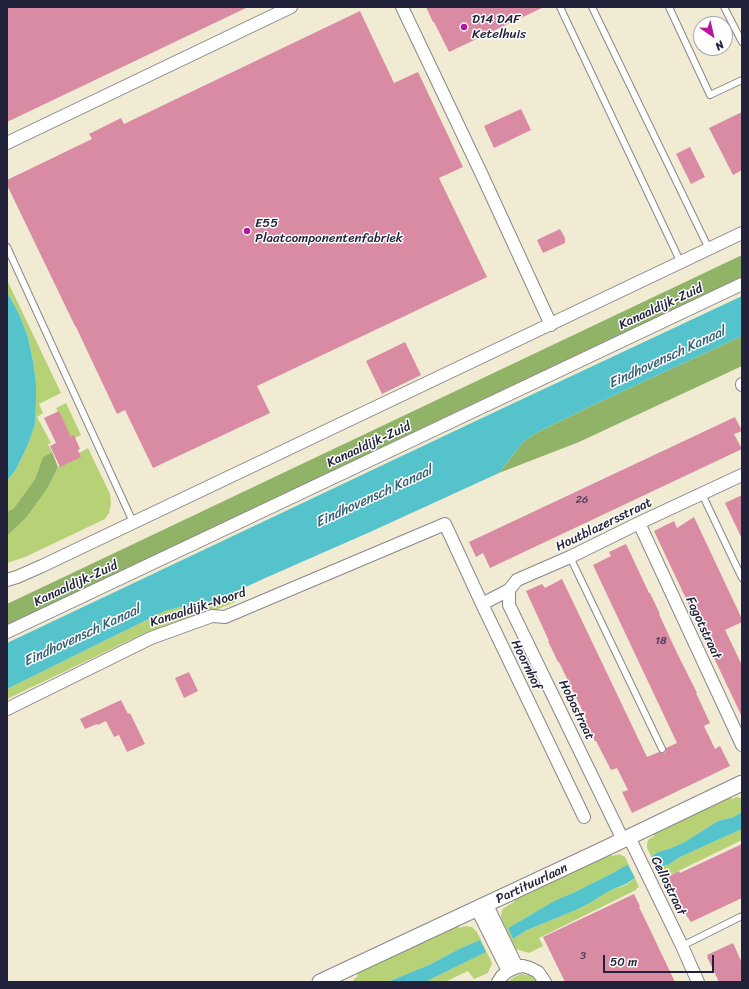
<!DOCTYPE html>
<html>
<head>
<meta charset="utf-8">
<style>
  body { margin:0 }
  #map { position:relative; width:749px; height:989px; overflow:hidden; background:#f2ebd4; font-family:Sriracha,sans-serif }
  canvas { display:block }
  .frame { position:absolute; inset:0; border:8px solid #22223b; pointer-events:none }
  .north { position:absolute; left:693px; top:16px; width:40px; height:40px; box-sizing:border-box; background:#fff; border:1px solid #a7a7b1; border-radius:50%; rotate:146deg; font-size:11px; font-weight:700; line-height:16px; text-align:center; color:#22223b }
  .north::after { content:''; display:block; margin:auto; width:14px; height:18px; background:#b5179e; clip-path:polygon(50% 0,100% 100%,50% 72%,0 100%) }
  .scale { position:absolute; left:603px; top:955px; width:111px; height:18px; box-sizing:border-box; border:2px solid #22223b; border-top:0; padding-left:5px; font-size:12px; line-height:14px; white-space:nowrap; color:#22223b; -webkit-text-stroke:3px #fff; paint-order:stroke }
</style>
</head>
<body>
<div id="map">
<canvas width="749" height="989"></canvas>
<div class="frame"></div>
<div class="north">N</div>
<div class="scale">50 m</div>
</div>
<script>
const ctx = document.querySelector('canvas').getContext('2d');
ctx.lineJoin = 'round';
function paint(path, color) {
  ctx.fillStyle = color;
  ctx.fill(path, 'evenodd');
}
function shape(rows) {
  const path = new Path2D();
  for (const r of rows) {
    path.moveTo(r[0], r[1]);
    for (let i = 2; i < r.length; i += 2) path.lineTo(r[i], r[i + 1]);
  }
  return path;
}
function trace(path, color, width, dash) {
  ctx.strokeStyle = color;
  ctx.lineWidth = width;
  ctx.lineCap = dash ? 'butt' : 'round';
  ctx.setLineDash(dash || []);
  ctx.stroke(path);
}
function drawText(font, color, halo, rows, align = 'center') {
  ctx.font = font + ' Sriracha,sans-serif';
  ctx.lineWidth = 3;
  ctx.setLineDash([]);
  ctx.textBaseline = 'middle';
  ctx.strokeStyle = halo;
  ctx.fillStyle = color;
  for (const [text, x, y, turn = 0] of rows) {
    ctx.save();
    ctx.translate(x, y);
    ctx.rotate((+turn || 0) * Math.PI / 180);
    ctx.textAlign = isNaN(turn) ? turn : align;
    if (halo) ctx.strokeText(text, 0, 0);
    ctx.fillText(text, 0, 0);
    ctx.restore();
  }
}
paint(shape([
  [7,280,61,393,39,404,43,413,37,417,51,443,48,444,52,452,43,457,35,479,14,508,7,512,7,481,16,469,23,455,29,442,35,424,36,402,36,383,33,361,28,337,19,314,7,292],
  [66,403,81,435,71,440,56,408],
  [88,448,110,494,111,504,109,513,105,519,25,557,7,563,7,536,26,518,47,489,58,467,80,456,79,453],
  [234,592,235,602,211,612,197,615,147,632,7,699,7,689,165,611,181,607,203,607],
  [730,795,732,799,736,797,742,798,742,812,734,817,718,821,683,843,671,848,658,852,652,856,658,867,668,865,680,857,742,829,742,840,664,878,662,875,661,876,647,848,647,845,648,840,654,836,652,832],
  [609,852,612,856,619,854,625,857,639,887,636,889,636,890,539,938,543,946,529,953,516,949,502,920,501,915,502,910,504,908,514,902,512,898],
  [621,868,635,878,626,885,609,891,588,904,576,910,527,930,513,939,508,928,556,900,573,893,611,874],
  [457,924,459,928,466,926,472,927,477,932,492,963,488,973,474,979,468,971,445,982,425,982,485,952,480,940,459,949,431,964,402,976,388,982,353,982,354,979,358,976,356,972],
  [521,974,529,975,535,979,538,982,508,982,514,977]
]), '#b7d177');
paint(shape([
  [742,255,742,278,460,410,7,627,7,604],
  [742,336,742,366,579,442,499,473,523,442,536,433,591,406],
  [52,452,58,467,47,489,26,518,7,536,7,512,14,508,35,479,43,457]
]), '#91b368');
paint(shape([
  [7,292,19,314,28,337,33,361,36,383,36,402,35,424,29,442,23,455,16,469,7,481],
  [742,296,742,336,591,406,536,433,523,442,499,473,370,532,263,579,203,607,181,607,165,611,7,689,7,643,482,418],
  [742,812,742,829,680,857,668,865,657,867,652,856,658,852,671,848,683,843,718,821,734,817],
  [628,865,635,878,626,884,609,891,588,904,576,910,527,930,513,939,508,928,556,900,573,893,611,874,621,868],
  [480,940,486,952,425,982,388,982,402,976,431,964,459,949]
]), '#55c3cb');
paint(shape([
  [7,7,248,7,7,122],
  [426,7,544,7,449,52,434,22,433,22],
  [360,11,394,83,418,72,463,167,439,178,487,277,257,386,270,413,153,468,125,410,117,414,76,327,75,326,7,185,7,180,92,139,89,134,121,118,124,124],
  [521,109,531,130,494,148,484,126],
  [742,112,742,170,733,175,709,128],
  [690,147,705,177,691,184,676,154],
  [560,229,565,238,565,243,543,253,537,240],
  [405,342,421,375,382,394,366,361],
  [59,411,71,437,74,435,80,449,78,450,81,457,60,467,50,446,56,443,44,418],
  [735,417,742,431,734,434,742,449,490,568,483,553,476,557,469,542],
  [742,495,742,539,725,503],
  [694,517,742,619,742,622,725,630,742,665,742,717,654,531,674,521,677,528],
  [626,544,649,593,650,593,660,614,659,614,677,653,697,693,696,693,710,723,704,726,715,749,720,746,730,766,632,813,622,792,628,790,617,768,611,770,596,741,595,741,585,721,587,720,559,662,558,662,548,641,549,641,526,591,542,584,545,588,562,579,647,757,659,752,661,753,664,753,666,751,666,748,677,743,593,565,611,556,609,552],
  [189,672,198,691,184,698,175,678],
  [121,700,128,714,130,713,145,744,127,752,119,735,114,737,106,721,98,725,97,724,85,729,80,719],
  [742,844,742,898,691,922,686,915,675,890,674,890,667,877,679,871,680,873],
  [634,894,640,906,639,907,644,917,675,982,565,982,543,937],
  [733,943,742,963,742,982,719,982,707,957,708,957,707,955]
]), '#d98ba4');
const service = shape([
  [560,7,681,263],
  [592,7,709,249],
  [669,7,710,95,742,80],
  [724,7,742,42],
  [7,247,133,522],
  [702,494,742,578],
  [570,557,662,749],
  [682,946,740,917]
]);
const minor = shape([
  [402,7,482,175,551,325],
  [7,143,291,7],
  [742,385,742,384],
  [639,523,742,745],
  [7,580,17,577,42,566,742,233],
  [509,590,509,605,623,840],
  [482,604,509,590,517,580,570,557,639,523,742,475],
  [7,632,742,284],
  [7,709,151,638,212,616,225,617,445,524,482,604,584,817],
  [629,837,682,946,698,982],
  [487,905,517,967],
  [477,909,508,971],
  [498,982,502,976,508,971,517,967,523,966,530,968,538,972,545,982]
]);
const tertiary = shape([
  [320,982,602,850,742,783]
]);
trace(service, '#8a8688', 8);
trace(minor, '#8a8688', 14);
trace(tertiary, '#8a8688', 17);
trace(service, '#fff', 6);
trace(minor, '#fff', 12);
trace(tertiary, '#fff', 15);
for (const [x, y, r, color] of [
  [464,27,4,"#b5179e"],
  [247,231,4,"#b5179e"]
]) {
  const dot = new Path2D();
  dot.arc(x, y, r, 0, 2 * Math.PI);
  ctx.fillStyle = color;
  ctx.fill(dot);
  trace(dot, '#fff', 1.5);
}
drawText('11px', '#503c55', null, [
  ["26",582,500],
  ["18",661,641],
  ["3",583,956]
]);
drawText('13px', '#22223b', '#fff', [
  ["D14 DAF",472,20],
  ["Ketelhuis",472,35],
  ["E55",255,224],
  ["Plaatcomponentenfabriek",255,239]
], 'left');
drawText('13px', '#22223b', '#fff', [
  ["Kanaaldijk-Zuid",661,307,-25],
  ["Kanaaldijk-Zuid",369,445,-25],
  ["Houtblazersstraat",604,525,-26],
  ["Kanaaldijk-Zuid",76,584,-25],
  ["Kanaaldijk-Noord",198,608,-18],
  ["Fagotstraat",703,628,65],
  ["Hoornhof",526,665,64],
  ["Hobostraat",576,710,64],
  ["Partituurlaan",532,884,-25],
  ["Cellostraat",668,886,64]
]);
drawText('italic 14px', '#366275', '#fff', [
  ["Eindhovensch Kanaal",667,358,-25],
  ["Eindhovensch Kanaal",374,497,-25],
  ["Eindhovensch Kanaal",82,636,-25]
]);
</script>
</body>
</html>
